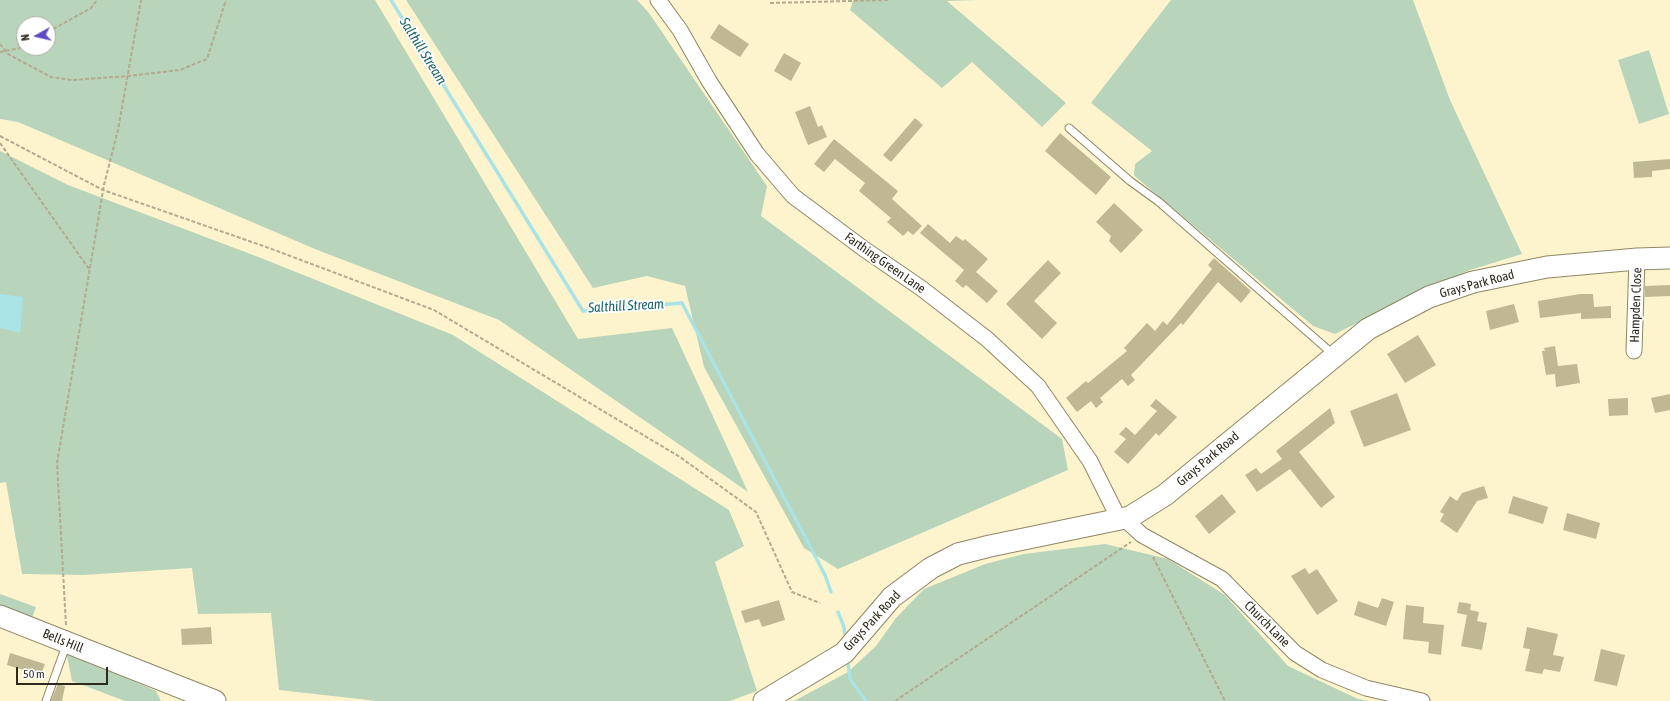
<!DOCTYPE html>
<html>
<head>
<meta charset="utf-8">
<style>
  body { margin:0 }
  #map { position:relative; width:1670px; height:701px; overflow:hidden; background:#fdf4ce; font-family:"Asap Condensed",sans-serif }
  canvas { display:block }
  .north { position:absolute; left:16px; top:16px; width:40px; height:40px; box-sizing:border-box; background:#fff; border:1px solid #abaaa4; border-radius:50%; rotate:262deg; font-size:11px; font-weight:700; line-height:16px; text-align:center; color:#2e2a1c }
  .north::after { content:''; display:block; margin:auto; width:14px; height:18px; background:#5d4bc4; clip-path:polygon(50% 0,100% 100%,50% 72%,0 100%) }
  .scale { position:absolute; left:16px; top:667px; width:92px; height:18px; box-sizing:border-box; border:2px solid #2e2a1c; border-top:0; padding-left:5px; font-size:12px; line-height:14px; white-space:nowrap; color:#2e2a1c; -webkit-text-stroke:3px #fff; paint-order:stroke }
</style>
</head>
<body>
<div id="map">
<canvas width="1670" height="701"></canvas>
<div class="north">N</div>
<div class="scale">50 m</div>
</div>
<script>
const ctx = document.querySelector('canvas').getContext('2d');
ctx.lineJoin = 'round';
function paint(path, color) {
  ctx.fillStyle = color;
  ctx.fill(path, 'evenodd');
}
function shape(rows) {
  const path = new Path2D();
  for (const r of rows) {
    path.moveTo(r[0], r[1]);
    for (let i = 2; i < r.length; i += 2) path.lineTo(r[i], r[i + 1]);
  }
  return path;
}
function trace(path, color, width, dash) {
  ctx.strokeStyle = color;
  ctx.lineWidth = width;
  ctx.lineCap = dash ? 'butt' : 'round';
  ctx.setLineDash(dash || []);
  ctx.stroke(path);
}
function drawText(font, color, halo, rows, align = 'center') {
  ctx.font = font + ' "Asap Condensed",sans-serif';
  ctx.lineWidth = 3.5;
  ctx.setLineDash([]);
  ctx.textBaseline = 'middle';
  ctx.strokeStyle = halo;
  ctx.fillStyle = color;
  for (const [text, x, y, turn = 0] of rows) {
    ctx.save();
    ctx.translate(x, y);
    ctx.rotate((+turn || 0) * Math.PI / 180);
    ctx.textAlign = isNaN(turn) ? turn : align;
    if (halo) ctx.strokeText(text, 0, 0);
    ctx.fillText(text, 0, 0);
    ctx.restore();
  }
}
paint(shape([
  [0,0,375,0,578,339,672,328,748,492,499,320,315,249,18,122,0,119],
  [24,24,48,24,48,48,24,48],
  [406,0,637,0,649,13,767,186,761,216,1062,439,1068,470,838,569,804,548,704,367,685,286,647,276,593,288],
  [853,0,977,0,947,1,1066,103,1042,127,972,62,942,88,850,10],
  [1171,0,1413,0,1450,100,1522,254,1470,270,1373,315,1335,334,1313,326,1137,178,1134,175,1135,164,1152,151,1091,103],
  [1649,50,1669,114,1639,124,1618,60],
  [0,151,68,185,261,258,453,335,729,510,744,546,715,562,757,691,730,701,377,701,279,690,271,613,198,614,192,568,83,575,22,574,6,482,0,483],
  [1105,544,1168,559,1225,595,1288,666,1358,699,1370,701,794,701,848,672,876,646,896,618,924,589,985,564,1024,554],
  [0,594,36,607,32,618,0,610],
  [66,651,156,691,161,701,125,701,72,681]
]), '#b8d4bb');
paint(shape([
  [0,294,23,297,20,333,0,328]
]), '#aae3e6');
trace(shape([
  [391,0,583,311,682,303,825,575,831,592],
  [838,612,844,627,845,636],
  [848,663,850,679,866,701]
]), '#aae3e6', 3.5);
paint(shape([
  [719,24,749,44,740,57,710,38],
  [784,53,801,63,791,81,774,71],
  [810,106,818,127,822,125,827,137,808,145,795,112],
  [915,118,923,125,891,162,883,155],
  [1060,133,1111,177,1096,195,1045,151],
  [834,139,898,191,892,199,922,226,913,235,908,231,903,236,887,222,891,218,859,191,865,183,835,159,824,172,814,164],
  [1670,159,1670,169,1652,171,1652,177,1634,178,1633,162],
  [1114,203,1143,230,1121,253,1109,241,1111,236,1096,222],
  [928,224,950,243,956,236,963,241,965,239,988,259,976,272,998,291,987,303,966,285,963,288,955,281,964,270,920,233],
  [1214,258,1251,291,1241,303,1218,282,1183,325,1181,323,1131,375,1135,380,1128,386,1122,379,1100,398,1103,402,1096,408,1091,401,1077,412,1066,398,1086,381,1088,383,1127,351,1124,348,1147,323,1155,331,1163,321,1167,325,1212,269,1208,265],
  [1048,260,1061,273,1034,301,1057,323,1042,339,1006,304],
  [1670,285,1670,296,1645,297,1645,286],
  [1580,294,1593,294,1594,307,1611,306,1611,318,1581,319,1581,313,1540,318,1538,301],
  [1514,304,1519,322,1490,330,1486,311],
  [1418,335,1436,365,1405,383,1387,354],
  [1555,346,1558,366,1577,364,1580,383,1556,387,1555,374,1546,375,1542,351,1545,351,1544,348],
  [1397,393,1411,430,1364,447,1350,411],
  [1670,394,1670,410,1655,413,1651,398],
  [1628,398,1628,415,1609,416,1608,399],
  [1156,399,1177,417,1159,436,1156,433,1128,464,1114,452,1126,439,1119,434,1126,427,1135,435,1157,411,1150,406],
  [1330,408,1335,423,1299,452,1335,497,1321,508,1290,469,1257,492,1245,475,1256,468,1261,474,1282,459,1276,451],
  [1484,486,1488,498,1477,501,1457,533,1440,521,1444,514,1440,512,1450,496,1457,501,1462,493],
  [1222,494,1236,512,1209,534,1195,516],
  [1513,496,1548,507,1543,524,1508,513],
  [1567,513,1600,523,1596,539,1563,530],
  [1305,568,1309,574,1317,569,1338,601,1317,615,1291,576],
  [1382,598,1394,602,1386,626,1354,615,1358,601,1378,608],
  [779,600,785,620,762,627,759,619,745,623,741,611],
  [1459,602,1471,604,1470,610,1479,612,1477,621,1487,623,1482,650,1461,646,1467,615,1457,613],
  [1406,605,1424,607,1423,623,1444,625,1441,655,1428,653,1429,642,1403,639],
  [211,627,212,644,182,645,181,629],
  [1527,627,1558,634,1553,655,1564,657,1560,672,1544,669,1542,674,1525,671,1530,649,1523,648],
  [1601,649,1625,655,1617,686,1594,681],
  [10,653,45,664,41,675,7,665],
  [58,684,65,686,62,701,51,701]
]), '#c0b793');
const lane = shape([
  [1069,128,1130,181,1159,202,1334,355],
  [46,701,67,643]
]);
const street = shape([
  [658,0,680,30,709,81,757,154,793,196,864,249,921,288,987,339,1038,386,1090,461,1119,519],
  [1634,351,1637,259],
  [1130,517,1130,524,1142,535,1222,579,1295,653,1322,670,1366,688,1422,701]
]);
const secondary = shape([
  [0,616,215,701],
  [764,701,844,653,892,597,931,568,958,554,990,546,1130,517,1165,495,1368,329,1429,297,1473,282,1547,267,1637,259,1670,258]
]);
trace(lane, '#8f8664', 9);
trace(street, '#8f8664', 17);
trace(secondary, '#8f8664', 23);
trace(shape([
  [770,3,888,0],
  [48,32,91,8,97,0],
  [0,44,8,54,51,77,72,80,128,76,180,70,207,59,226,0],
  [0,52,20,48,24,45],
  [0,136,103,190,269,248,434,310,680,457,756,512,792,592,820,603],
  [0,143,89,269],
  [1153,557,1225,701],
  [66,625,57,463,104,185,118,130,141,0],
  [895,701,1131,542]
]), '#b2ab8e', 2, [4, 2]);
trace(lane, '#fff', 7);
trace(street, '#fff', 15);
trace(secondary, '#fff', 21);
drawText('13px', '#2e2a1c', '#fff', [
  ["Farthing Green Lane",885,263,35],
  ["Grays Park Road",1477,284,-15],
  ["Hampden Close",1636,305,-88],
  ["Grays Park Road",1208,459,-40],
  ["Grays Park Road",872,621,-47],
  ["Church Lane",1267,624,45],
  ["Bells Hill",63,641,22]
]);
drawText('italic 14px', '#196467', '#fff', [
  ["Salthill Stream",423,51,58],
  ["Salthill Stream",626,306,-3]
]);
</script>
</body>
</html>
